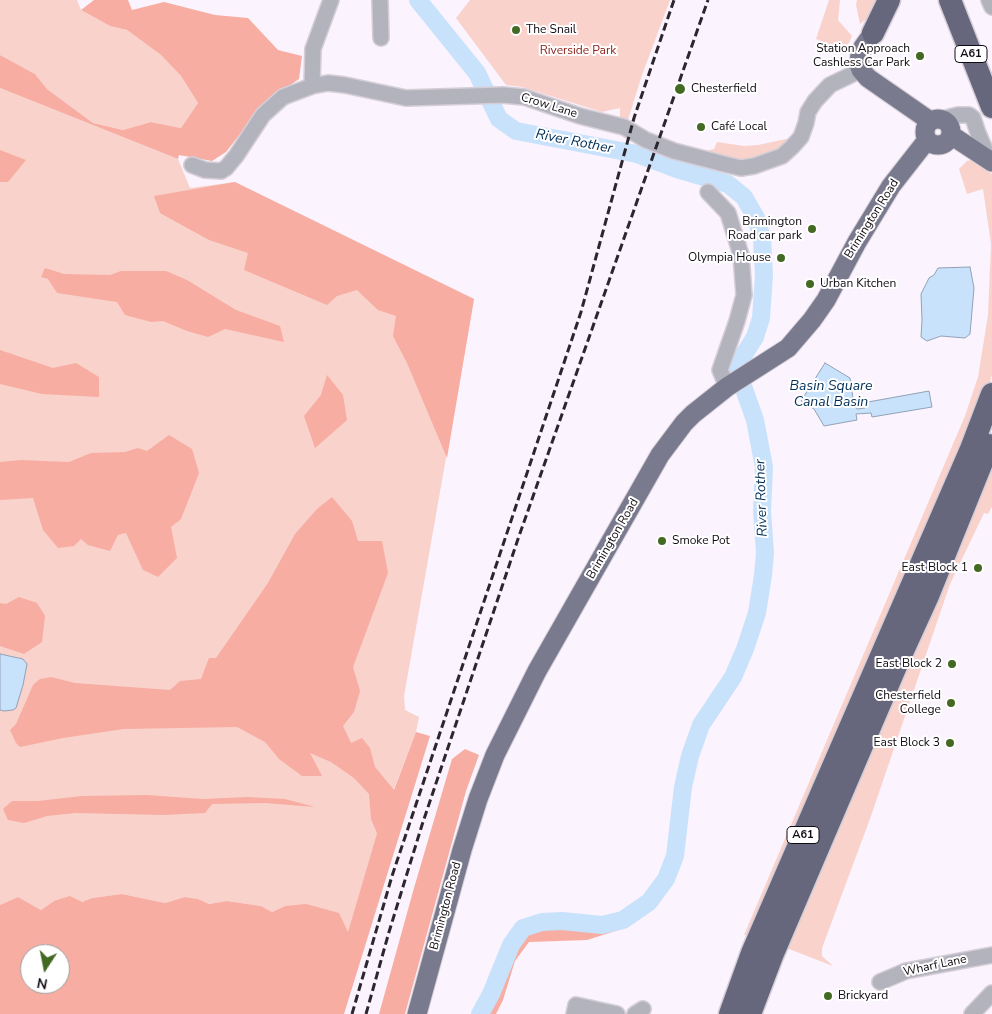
<!DOCTYPE html>
<html>
<head>
<meta charset="utf-8">
<style>
  body { margin:0 }
  #map { position:relative; width:992px; height:1014px; overflow:hidden; background:#fbf3fd; font-family:"Nunito Sans",sans-serif }
  canvas { display:block }
  .north { position:absolute; left:20px; top:944px; width:50px; height:50px; box-sizing:border-box; background:#fff; border:1px solid #9f9da0; border-radius:50%; rotate:191deg; font-size:14px; font-weight:700; line-height:20px; text-align:center; color:#100a11 }
  .north::after { content:''; display:block; margin:auto; width:18px; height:22px; background:#436922; clip-path:polygon(50% 0,100% 100%,50% 72%,0 100%) }
</style>
</head>
<body>
<div id="map">
<canvas width="992" height="1014"></canvas>
<div class="north">N</div>
</div>
<script>
const ctx = document.querySelector('canvas').getContext('2d');
ctx.lineJoin = 'round';
function paint(path, color) {
  ctx.fillStyle = color;
  ctx.fill(path, 'evenodd');
}
function shape(rows) {
  const path = new Path2D();
  for (const r of rows) {
    if (r.length === 3) {
      path.moveTo(r[0] + r[2], r[1]);
      path.arc(r[0], r[1], r[2], 0, 2 * Math.PI);
      continue;
    }
    path.moveTo(r[0], r[1]);
    for (let i = 2; i < r.length; i += 2) path.lineTo(r[i], r[i + 1]);
  }
  return path;
}
function trace(path, color, width, dash) {
  ctx.strokeStyle = color;
  ctx.lineWidth = width;
  ctx.lineCap = dash ? 'butt' : 'round';
  ctx.setLineDash(dash || []);
  ctx.stroke(path);
}
function drawText(font, color, halo, rows, align = 'center') {
  ctx.font = font + ' "Nunito Sans",sans-serif';
  ctx.lineWidth = 4;
  ctx.setLineDash([]);
  ctx.textBaseline = 'middle';
  ctx.strokeStyle = halo;
  ctx.fillStyle = color;
  for (const [text, x, y, turn = 0] of rows) {
    ctx.save();
    ctx.translate(x, y);
    ctx.rotate((+turn || 0) * Math.PI / 180);
    ctx.textAlign = isNaN(turn) ? turn : align;
    if (halo) ctx.strokeText(text, 0, 0);
    ctx.fillText(text, 0, 0);
    ctx.restore();
  }
}
paint(shape([
  [0,0,77,0,81,10,110,26,127,30,161,55,181,76,198,103,181,128,151,122,123,130,93,123,47,89,35,74,0,55],
  [470,0,670,0,642,75,627,123,620,120,620,108,602,112,522,87,506,85,456,18],
  [829,0,840,0,838,20,852,36,845,51,816,39],
  [857,0,881,0,873,14,860,24,856,5],
  [0,88,178,159,190,188,235,182,339,237,474,299,404,696,405,710,419,717,416,732,377,833,348,933,285,906,272,912,261,906,227,901,209,904,198,899,185,897,165,903,122,894,92,898,82,902,54,901,41,910,18,897,0,905],
  [791,138,775,154,751,161,734,160,677,146,679,144,706,151,714,149,717,142,744,146,758,145],
  [971,160,992,174,992,375,984,401,750,936,744,935,965,416,978,377,988,315,991,244,983,189,967,194,959,169,967,161],
  [992,455,992,507,988,514,984,513,950,584,871,816,822,948,822,956,833,966,789,949,784,941]
]), '#f9d2cc');
paint(shape([
  [94,0,128,0,132,10,164,2,215,15,248,18,278,50,302,56,299,79,264,103,226,152,212,161,179,155,178,159,0,88,0,55,35,74,47,89,93,123,123,130,151,122,181,128,198,103,181,76,161,55,127,30,110,26,81,10],
  [0,150,26,160,8,182,0,182],
  [235,182,474,299,447,458,407,363,393,336,396,316,378,310,357,290,337,296,327,305,244,270,248,253,209,240,160,213,154,196],
  [45,268,64,274,110,275,121,271,166,271,187,280,236,310,280,326,284,342,225,329,208,337,187,331,163,321,151,322,125,315,117,302,57,293,48,279,41,277],
  [0,350,53,368,76,363,99,377,99,397,42,394,0,384],
  [327,375,343,395,347,420,315,448,304,416,321,395],
  [169,435,192,449,199,473,181,519,171,527,177,558,158,577,143,570,126,533,118,535,110,551,88,545,81,539,74,546,58,548,43,530,33,498,0,500,0,462,21,460,69,462,91,453,125,452,138,448,147,451],
  [332,497,352,521,358,541,382,541,388,573,353,667,360,691,354,712,343,726,351,743,362,738,370,748,375,767,394,790,416,732,430,736,344,1014,0,1014,0,905,18,897,41,910,54,901,70,896,82,902,92,898,122,894,165,903,185,897,198,899,209,904,227,901,261,906,272,912,285,906,306,904,339,913,348,932,377,833,371,819,369,794,354,778,331,762,310,753,322,776,302,776,279,759,265,742,237,727,124,729,63,738,20,747,16,743,10,730,16,724,33,685,40,679,51,677,75,683,170,690,180,681,201,679,209,658,216,658,268,583,295,534,317,509],
  [30,954,60,954,60,984,30,984],
  [19,597,37,603,45,616,42,642,24,654,0,646,0,603,6,604],
  [465,749,479,755,466,791,405,1014,379,1014,414,888,452,759],
  [147,795,203,799,247,797,285,799,315,807,265,803,212,804,205,813,163,815,76,813,47,816,24,823,8,820,3,809,12,801,38,801,82,796],
  [626,924,625,928,587,940,529,942,515,961,503,1000,496,1014,486,1014,516,947,527,932,548,928,602,928]
]), '#f7ada1');
const water = shape([
  [970,267,974,288,970,334,965,338,941,336,927,341,921,337,922,320,921,294,929,278,934,275,938,268,970,267],
  [825,363,850,378,854,405,857,409,865,408,868,402,929,391,932,407,872,417,871,413,856,414,857,420,824,426,814,409,801,401,825,363],
  [0,654,23,659,27,664,23,685,16,708,13,710,4,711,0,710,0,654]
]);
paint(water, '#c9e2fc');
trace(water, '#92a1b6', 1);
trace(shape([
  [418,0,477,73,499,119,516,131,637,154,677,169,728,184,744,197,756,218,762,238,764,275,761,318,755,337,740,361,738,372,755,420,764,467,762,511,765,553,763,575,757,613,745,649,733,677,701,725,690,756,683,787,675,856,666,879,649,902,623,920,602,925,562,921,542,922,523,928,511,945,491,994,480,1014]
]), '#c9e2fc', 18);
const minor = shape([
  [380,0,381,38],
  [989,0,992,7],
  [312,86,313,49,331,0],
  [942,119,958,115,969,115,973,118,978,133,990,161],
  [192,165,205,170,221,171,226,168,236,156,263,115,283,97,312,86,328,83,345,85,406,98,503,95,524,97,580,116,624,127,646,140,674,151,728,165,741,168,754,166,782,156,792,147,801,137,806,123,808,112,815,101,830,85,861,70],
  [708,192,728,213,741,255,744,295,737,321,720,370,727,387],
  [880,982,906,971,992,955],
  [574,1014,576,1005,617,1014],
  [635,1014,643,1009],
  [972,1014,992,993]
]);
const major = shape([
  [873,33,863,47,860,55,859,64,861,70,868,78,930,121],
  [938,132,13],
  [951,135,992,162],
  [417,1014,462,850,478,799,495,755,537,671,660,455,684,423,693,414,727,387,788,348,812,320,826,300,857,242,891,186,927,140]
]);
const highway = shape([
  [950,0,992,107],
  [873,33,889,0],
  [730,1014,752,953,971,449,992,394],
  [750,1014,772,956,897,664,928,596,989,445]
]);
trace(minor, '#d5ced7', 18);
trace(major, '#d5ced7', 21);
trace(highway, '#d5ced7', 25);
trace(minor, '#b3b3be', 15);
trace(major, '#7a7a8f', 19);
trace(highway, '#66667d', 22);
trace(shape([
  [352,1014,392,876,581,312,634,118,674,0],
  [366,1014,389,932,422,825,518,539,708,0]
]), '#2c262e', 3, [8, 4]);
for (const [x, y, r, color] of [
  [516,30,5,"#436922"],
  [920,56,5,"#436922"],
  [680,89,6,"#436922"],
  [701,127,5,"#436922"],
  [812,229,5,"#436922"],
  [781,258,5,"#436922"],
  [810,284,5,"#436922"],
  [662,541,5,"#436922"],
  [978,568,5,"#436922"],
  [952,664,5,"#436922"],
  [951,703,5,"#436922"],
  [950,743,5,"#436922"],
  [828,996,5,"#436922"]
]) {
  const dot = new Path2D();
  dot.arc(x, y, r, 0, 2 * Math.PI);
  ctx.fillStyle = color;
  ctx.fill(dot);
  trace(dot, '#fff', 2);
}
for (const [x, y, w] of [
  [971,54,32],
  [803,835,32]
]) {
  const box = new Path2D();
  box.roundRect(x - w / 2, y - 8.5, w, 17, 4);
  ctx.fillStyle = '#fff';
  ctx.fill(box);
  trace(box, '#100a11', 1);
}
drawText('bold 11px', '#100a11', null, [
  ["A61",971,54],
  ["A61",803,835]
]);
drawText('12px', '#100a11', '#fff', [
  ["The Snail",526,30,"left"],
  ["Station Approach",910,49],
  ["Cashless Car Park",910,63],
  ["Chesterfield",691,89,"left"],
  ["Café Local",711,127,"left"],
  ["Brimington",802,222],
  ["Road car park",802,236],
  ["Olympia House",771,258],
  ["Urban Kitchen",820,284,"left"],
  ["Smoke Pot",672,541,"left"],
  ["East Block 1",968,568],
  ["East Block 2",942,664],
  ["Chesterfield",941,696],
  ["College",941,710],
  ["East Block 3",940,743],
  ["Brickyard",838,996,"left"]
], 'right');
drawText('12px', '#8c221a', '#fff', [
  ["Riverside Park",578,51]
]);
drawText('12px', '#100a11', '#fff', [
  ["Crow Lane",549,106,17],
  ["Brimington Road",872,219,-58],
  ["Brimington Road",613,539,-60],
  ["Brimington Road",446,906,-75],
  ["Wharf Lane",935,966,-12]
]);
drawText('italic 14px', '#002e56', '#fff', [
  ["River Rother",574,142,11],
  ["Basin Square",831,387],
  ["Canal Basin",831,403],
  ["River Rother",762,498,-92]
]);
</script>
</body>
</html>
